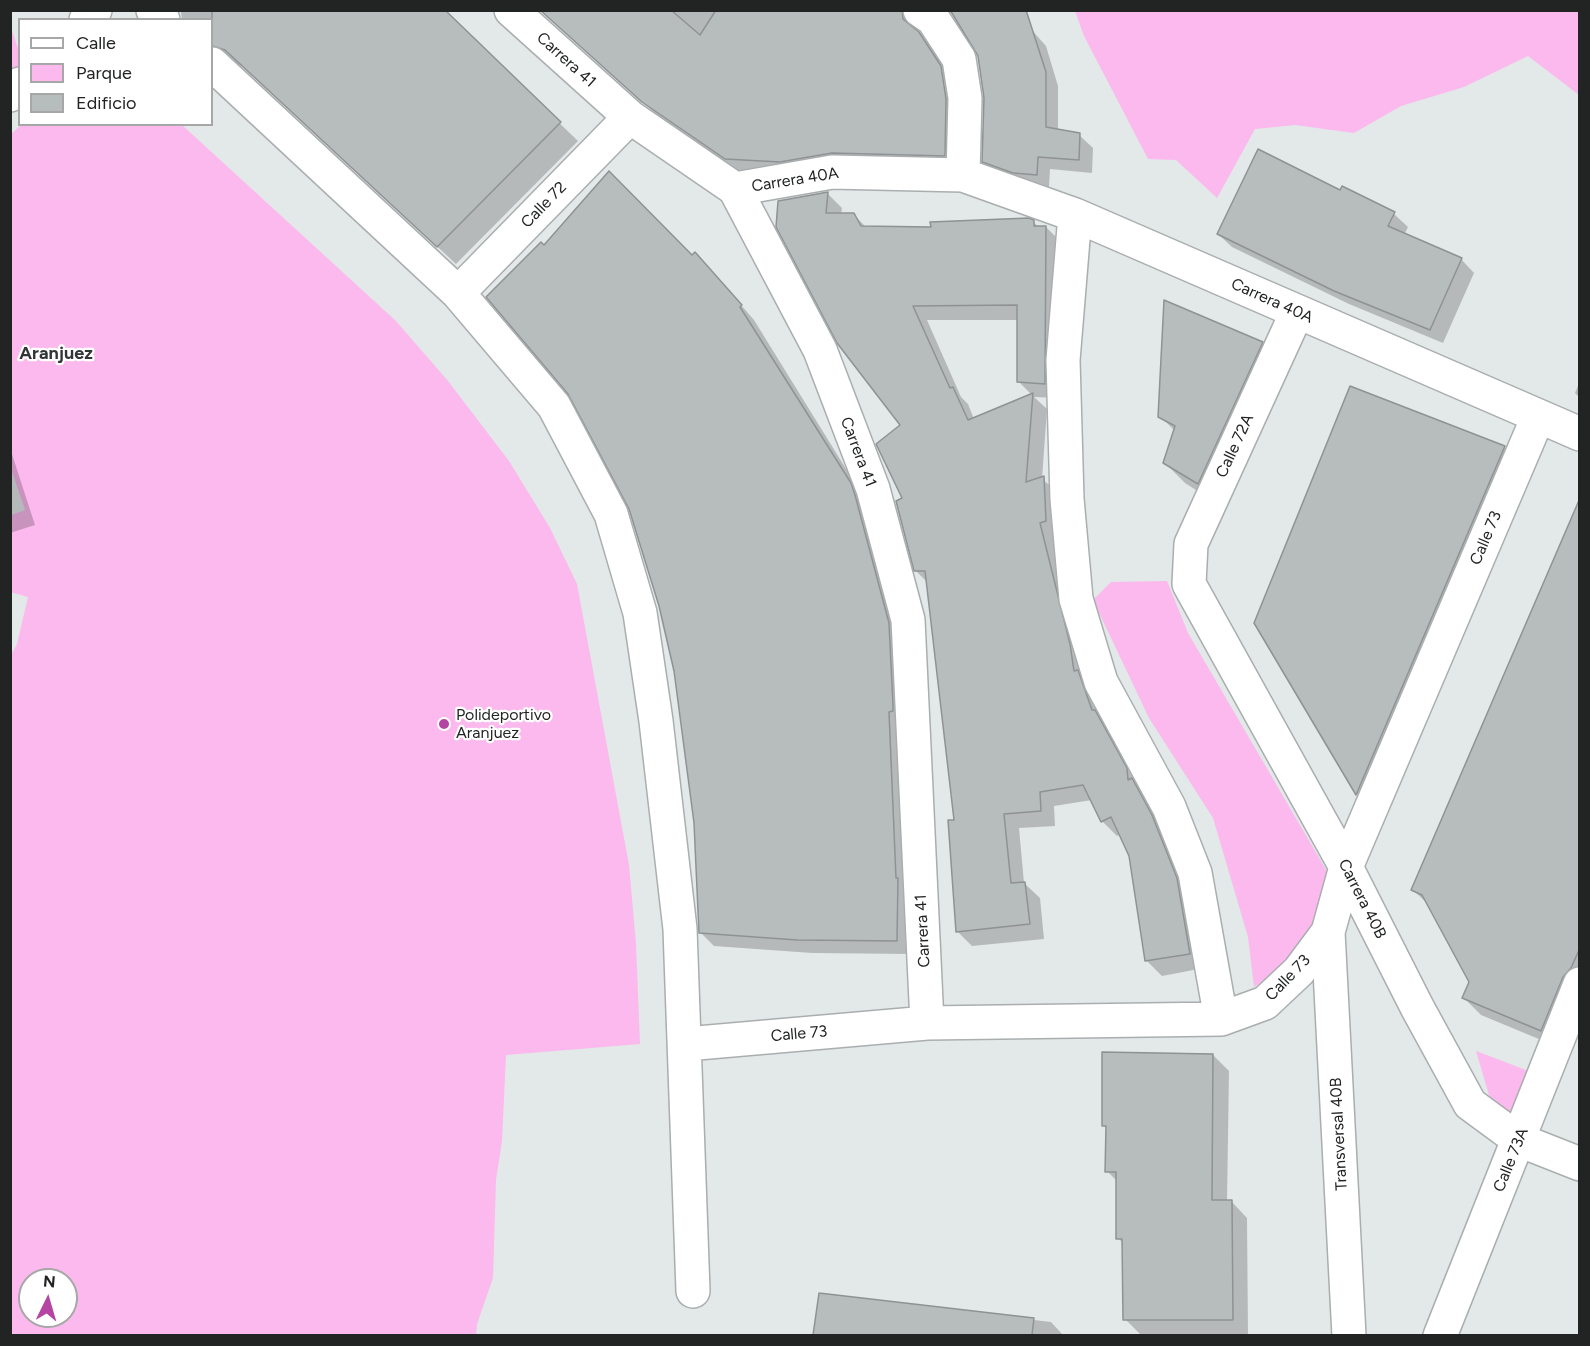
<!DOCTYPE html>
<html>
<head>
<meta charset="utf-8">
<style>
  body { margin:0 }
  #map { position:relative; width:1590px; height:1346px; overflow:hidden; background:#e3e8e9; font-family:Figtree,sans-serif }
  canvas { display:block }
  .frame { position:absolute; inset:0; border:12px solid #222424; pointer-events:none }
  .legend { position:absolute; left:18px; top:18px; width:195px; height:108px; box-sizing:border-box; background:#fff; border:2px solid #a7a7a7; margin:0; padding:8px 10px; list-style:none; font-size:18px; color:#222424 }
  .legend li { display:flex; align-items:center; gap:12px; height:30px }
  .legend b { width:30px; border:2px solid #a7a7a7 }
  .north { position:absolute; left:18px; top:1268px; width:60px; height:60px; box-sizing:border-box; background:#fff; border:2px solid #a7a7a7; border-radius:50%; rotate:5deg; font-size:16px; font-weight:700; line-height:24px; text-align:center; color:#222424 }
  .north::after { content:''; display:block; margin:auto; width:21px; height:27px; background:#b445a3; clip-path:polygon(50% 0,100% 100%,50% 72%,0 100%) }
</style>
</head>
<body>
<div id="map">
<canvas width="1590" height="1346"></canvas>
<div class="frame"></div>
<ul class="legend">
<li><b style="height:8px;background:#fff"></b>Calle</li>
<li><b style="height:16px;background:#fbb9ed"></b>Parque</li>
<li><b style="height:16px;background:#b7bcbd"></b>Edificio</li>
</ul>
<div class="north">N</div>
</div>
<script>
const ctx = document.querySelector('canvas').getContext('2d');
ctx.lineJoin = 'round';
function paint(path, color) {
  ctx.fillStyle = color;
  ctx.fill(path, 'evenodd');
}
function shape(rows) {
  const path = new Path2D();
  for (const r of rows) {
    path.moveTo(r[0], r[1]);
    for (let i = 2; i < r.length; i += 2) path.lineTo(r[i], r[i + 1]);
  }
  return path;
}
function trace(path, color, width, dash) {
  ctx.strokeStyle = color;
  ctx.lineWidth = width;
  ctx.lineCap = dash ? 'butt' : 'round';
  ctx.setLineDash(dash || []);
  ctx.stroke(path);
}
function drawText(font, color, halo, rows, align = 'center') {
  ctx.font = font + ' Figtree,sans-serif';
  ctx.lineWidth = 4.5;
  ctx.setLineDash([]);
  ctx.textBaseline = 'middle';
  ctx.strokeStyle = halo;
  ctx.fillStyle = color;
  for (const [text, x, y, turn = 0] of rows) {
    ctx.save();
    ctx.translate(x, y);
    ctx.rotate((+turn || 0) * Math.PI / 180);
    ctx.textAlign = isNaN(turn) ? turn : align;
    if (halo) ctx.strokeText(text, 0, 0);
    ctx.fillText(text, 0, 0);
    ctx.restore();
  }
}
paint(shape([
  [1075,11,1579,11,1579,95,1528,56,1464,87,1401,106,1354,133,1295,125,1255,129,1217,198,1176,160,1148,159,1084,36],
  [10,25,20,54,19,70,10,83],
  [182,125,396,321,448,381,509,461,550,528,577,584,629,865,636,944,640,1044,506,1055,502,1141,496,1180,493,1278,477,1324,476,1335,11,1335,10,657,17,644,28,597,10,592,11,515,25,510,10,466,11,134,21,125],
  [30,1280,66,1280,66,1316,30,1316],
  [1167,581,1188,633,1329,875,1314,934,1284,968,1254,987,1248,937,1213,818,1149,718,1093,600,1111,582],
  [1476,1051,1539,1075,1518,1114,1494,1112]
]), '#fbb9ed');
paint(shape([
  [175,10,442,10,578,141,456,264,245,68,235,63,212,59,212,20,182,20,181,12],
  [540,10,920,10,914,23,916,31,932,47,954,80,957,168,740,172,657,115],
  [947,10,1014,10,1046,46,1058,86,1058,131,1079,135,1093,148,1092,173,1050,169,1049,187,1028,186,997,175,984,161,985,98,979,55,955,16],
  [1341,192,1394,214,1408,227,1404,235,1461,259,1474,273,1443,343,1349,304,1232,247,1218,234],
  [827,193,842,208,841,214,853,214,867,228,932,229,1033,222,1039,227,1046,227,1061,242,1059,398,1034,397,1047,409,1042,479,1059,493,1060,536,1054,537,1084,660,1166,831,1204,968,1162,976,1147,961,1130,856,1120,834,1117,836,1102,821,1092,800,1054,806,1055,826,1019,828,1024,883,1040,898,1044,939,972,946,957,931,955,821,927,582,916,571,904,498,902,425,778,227],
  [927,320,1018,320,1018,381,1032,395,974,419,968,404,961,397],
  [544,247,692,257,709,268,754,320,864,498,902,638,910,954,812,953,714,946,700,932,695,823,675,671,660,605],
  [1262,343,1282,363,1218,504,1185,483,1164,462,1175,431,1160,416],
  [1580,381,1580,398,1575,393],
  [10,448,35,525,10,533],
  [1504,448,1518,461,1370,807,1357,794,1256,623],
  [1580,500,1580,994,1558,1047,1481,1015,1464,998,1471,982,1431,907,1413,890],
  [1213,1055,1229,1071,1227,1202,1232,1202,1247,1218,1248,1335,1141,1335,1125,1319,1124,1244,1118,1238,1118,1182,1107,1171,1107,1129,1103,1125],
  [820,1295,1051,1322,1064,1336,815,1336]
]), '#0003');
const building = shape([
  [212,10,445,10,561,122,437,247,225,50,212,46,212,10],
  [540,10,671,10,700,35,716,10,902,10,903,19,919,32,941,66,946,99,945,156,832,153,780,162,725,159,642,102,540,10],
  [950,10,1026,10,1046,72,1046,127,1080,133,1079,160,1038,157,1037,175,1013,173,982,162,984,98,978,56,950,10],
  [1258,149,1340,190,1342,186,1395,212,1388,226,1462,258,1430,330,1334,291,1217,234,1258,149],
  [609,171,692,255,695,252,742,305,740,307,851,483,855,495,889,623,893,705,893,711,889,712,896,878,898,878,897,941,797,940,699,933,694,823,674,671,659,606,629,509,568,394,486,297,541,242,544,245,609,171],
  [828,192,826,213,854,213,861,226,931,227,930,222,1029,218,1034,220,1034,226,1046,226,1045,384,1017,382,1017,305,913,306,950,388,953,387,968,420,1033,393,1026,482,1044,476,1046,521,1040,523,1070,644,1074,671,1078,670,1092,710,1095,710,1127,768,1128,780,1132,778,1152,815,1177,878,1190,954,1145,961,1129,856,1111,817,1101,822,1083,785,1040,792,1041,811,1004,814,1011,883,1025,882,1030,924,956,932,948,820,954,820,925,571,914,571,896,501,902,498,876,444,900,425,837,343,776,227,778,201,828,192],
  [1164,300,1263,342,1198,484,1163,463,1175,426,1158,417,1164,300],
  [1350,386,1505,446,1356,795,1254,623,1350,386],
  [1580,498,1580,948,1571,968,1563,977,1541,1031,1462,998,1469,982,1422,895,1411,890,1580,498],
  [1102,1052,1213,1054,1212,1200,1232,1200,1233,1320,1123,1320,1122,1239,1116,1239,1116,1172,1105,1172,1106,1126,1102,1126,1102,1052],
  [819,1293,1034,1318,1032,1335,813,1335,819,1293]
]);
paint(building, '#b7bcbd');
trace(building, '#8e9293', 1.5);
const minor = shape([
  [153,10,163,20],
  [511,10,630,117,735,189,820,350,873,489,908,620,927,1023],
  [920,10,933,19,959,59,965,98,963,175],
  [86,20,95,10],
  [212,64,458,293,554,406,611,514,640,613,656,721,680,929,693,1291],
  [10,95,20,84],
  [735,189,832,172,963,175,1075,215,1580,434],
  [1075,215,1063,360,1067,499,1076,599,1101,682,1169,807,1195,873,1221,1019],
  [458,293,630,117],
  [1297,312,1191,544,1189,584,1346,867,1417,1007,1470,1104,1519,1140,1580,1164],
  [1328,932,1349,1336],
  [686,1044,927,1023,1221,1019,1265,1003,1299,971,1328,932,1346,867,1538,417],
  [1440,1336,1580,984]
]);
trace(minor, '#aaaeaf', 36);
trace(minor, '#fff', 33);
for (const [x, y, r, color] of [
  [444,724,6,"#b445a3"]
]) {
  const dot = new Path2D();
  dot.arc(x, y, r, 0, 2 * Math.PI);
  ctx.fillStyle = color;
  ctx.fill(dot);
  trace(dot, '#fff', 2);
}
drawText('16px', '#222424', '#fff', [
  ["Carrera 41",566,60,42],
  ["Carrera 40A",795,180,-9],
  ["Calle 72",544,205,-46],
  ["Carrera 40A",1272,301,24],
  ["Calle 72A",1235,446,-65],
  ["Carrera 41",858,452,69],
  ["Calle 73",1486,538,-67],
  ["Carrera 40B",1362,899,63],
  ["Carrera 41",923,931,-93],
  ["Calle 73",1288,978,-46],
  ["Calle 73",799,1034,-5],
  ["Transversal 40B",1339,1134,-93],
  ["Calle 73A",1511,1160,-68]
]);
drawText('16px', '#222424', '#fff', [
  ["Polideportivo",456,715],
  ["Aranjuez",456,733]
], 'left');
drawText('bold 18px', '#313536', '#fff', [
  ["Aranjuez",56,354]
]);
</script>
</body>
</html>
